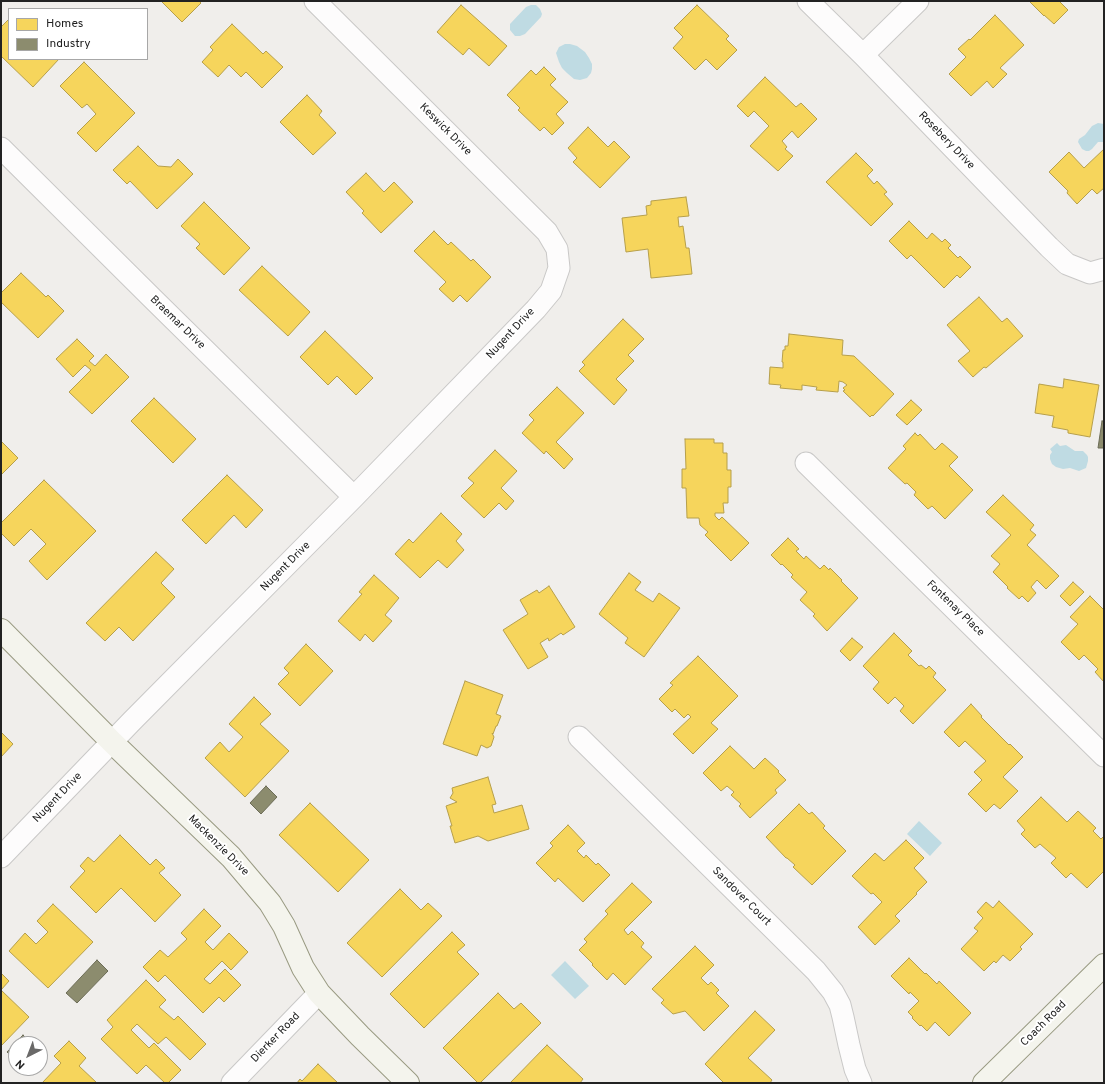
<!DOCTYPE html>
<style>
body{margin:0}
#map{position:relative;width:1105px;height:1084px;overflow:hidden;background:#f0eeeb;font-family:Overpass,sans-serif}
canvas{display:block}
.frame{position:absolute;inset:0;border:2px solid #222;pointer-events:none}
.legend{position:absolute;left:8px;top:8px;width:140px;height:52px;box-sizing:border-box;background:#fff;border:1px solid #a7a7a7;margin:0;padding:5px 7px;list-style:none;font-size:12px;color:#222}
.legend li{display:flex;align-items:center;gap:8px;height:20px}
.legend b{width:20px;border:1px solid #a7a7a7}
.north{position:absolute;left:8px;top:1036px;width:40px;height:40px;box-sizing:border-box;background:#fff;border:1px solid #a7a7a7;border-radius:50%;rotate:222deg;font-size:11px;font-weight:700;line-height:16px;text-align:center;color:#222}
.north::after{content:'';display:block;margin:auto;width:14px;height:18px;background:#6a6968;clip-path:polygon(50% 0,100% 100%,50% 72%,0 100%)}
</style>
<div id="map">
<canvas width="1105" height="1084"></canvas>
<div class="frame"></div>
<ul class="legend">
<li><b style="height:11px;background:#f6d55c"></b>Homes</li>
<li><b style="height:11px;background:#8c8c6e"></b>Industry</li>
</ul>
<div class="north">N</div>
</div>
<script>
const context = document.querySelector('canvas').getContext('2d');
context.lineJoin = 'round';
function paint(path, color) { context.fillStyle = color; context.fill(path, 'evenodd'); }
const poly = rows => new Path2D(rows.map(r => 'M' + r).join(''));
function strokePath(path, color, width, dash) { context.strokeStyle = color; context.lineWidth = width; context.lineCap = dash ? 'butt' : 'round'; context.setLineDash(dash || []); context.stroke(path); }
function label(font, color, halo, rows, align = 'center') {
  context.font = font + ' Overpass,sans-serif'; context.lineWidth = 4; context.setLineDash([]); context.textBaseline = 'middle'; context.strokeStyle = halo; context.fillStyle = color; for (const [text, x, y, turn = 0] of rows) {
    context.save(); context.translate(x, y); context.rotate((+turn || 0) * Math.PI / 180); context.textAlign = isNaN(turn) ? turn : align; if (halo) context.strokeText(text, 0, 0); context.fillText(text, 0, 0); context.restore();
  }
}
paint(poly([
 [531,5,536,5,540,9,542,14,541,17,525,34,520,36,515,36,510,30,510,24,526,7],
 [565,44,570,44,577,46,585,52,589,58,592,64,592,69,591,73,587,78,580,80,574,79,567,73,562,68,559,62,556,53,559,47],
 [1098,123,1104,124,1104,142,1098,142,1092,149,1089,151,1086,151,1082,149,1078,142,1079,139,1085,135,1092,126],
 [1057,443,1060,446,1066,445,1075,451,1083,451,1087,455,1088,457,1088,461,1086,468,1079,471,1070,468,1063,469,1056,467,1052,464,1050,459,1050,455,1052,452,1050,449],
 [919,821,942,843,930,856,907,834],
 [565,961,589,986,575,999,551,975]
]), '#bfdbe3');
const homes = poly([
 [161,1,199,1,201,3,182,22,161,1],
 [1029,1,1059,1,1068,10,1054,24,1044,15,1044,16,1029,1],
 [461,5,507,46,489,66,469,48,463,55,437,32,461,5],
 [697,5,729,36,726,39,737,50,717,70,706,59,695,70,673,48,683,37,674,28,697,5],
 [995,15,1024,45,1000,68,1007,74,993,88,987,81,971,96,949,74,966,57,958,49,969,39,970,40,995,15],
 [9,19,9,59,59,59,33,87,1,56,1,27,9,19],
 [232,24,263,54,266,51,283,67,262,88,246,72,241,77,229,65,218,77,202,62,213,50,210,47,232,24],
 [84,62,135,113,96,152,77,133,96,114,87,104,82,108,60,86,84,62],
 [544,67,556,79,550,85,568,102,556,114,564,123,552,135,544,127,540,131,518,110,520,108,507,95,531,70,536,75,544,67],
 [765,77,796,107,801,103,817,119,798,138,792,131,782,141,787,147,785,149,793,156,778,171,750,146,769,126,754,111,748,117,737,106,765,77],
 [307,95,322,111,319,115,336,133,313,155,280,122,307,95],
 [588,127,608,147,614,141,630,157,600,188,573,162,577,158,568,148,588,127],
 [138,146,158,166,171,167,178,159,193,174,157,209,130,181,127,184,113,170,138,146],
 [1104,149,1104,188,1097,194,1092,189,1077,204,1067,193,1068,191,1049,172,1069,152,1084,168,1104,149],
 [856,153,873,170,867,176,874,184,877,181,887,192,884,194,893,204,871,226,826,182,856,153],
 [366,173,384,192,394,182,413,202,381,233,362,213,364,211,346,192,366,173],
 [686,197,689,216,678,217,679,227,683,226,686,248,689,248,692,274,651,278,648,249,626,252,622,218,647,215,646,206,651,205,651,201,686,197],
 [204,202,250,248,224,275,196,248,200,244,181,226,204,202],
 [909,221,927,239,932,233,942,242,945,239,951,245,948,248,958,258,960,256,971,267,960,278,957,275,944,288,911,255,907,259,889,241,909,221],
 [434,231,448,245,451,242,471,261,473,259,491,277,467,302,460,295,453,302,439,289,446,282,414,251,434,231],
 [262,266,310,312,288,336,239,290,262,266],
 [21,273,46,297,48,295,64,311,38,338,1,302,1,293,21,273],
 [979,297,1002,322,1007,318,1023,336,986,368,984,367,973,377,958,361,970,351,947,325,979,297],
 [623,319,644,339,628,355,634,361,616,379,627,390,614,405,579,371,585,365,582,362,623,319],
 [325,331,373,378,356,395,337,376,328,385,300,357,325,331],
 [789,334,843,340,842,355,854,356,894,394,873,416,872,415,870,417,843,391,845,390,843,388,847,385,843,382,839,381,838,392,816,390,817,387,802,385,802,390,780,388,781,385,769,384,770,367,783,368,783,362,782,362,783,350,785,350,785,346,788,346,789,334],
 [77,339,94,356,89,361,95,366,106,354,129,377,92,414,69,392,91,370,85,365,73,377,56,359,77,339],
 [1064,379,1099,385,1090,437,1068,433,1068,430,1052,427,1054,416,1035,413,1039,384,1063,388,1064,379],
 [557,387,584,413,556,442,573,459,564,469,546,451,544,454,522,433,534,420,529,415,557,387],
 [154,398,196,439,173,463,131,421,154,398],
 [911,400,922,410,907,425,896,415,911,400],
 [915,433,918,436,920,434,935,450,942,443,958,457,949,466,973,490,945,519,932,506,928,509,914,495,916,492,907,483,905,484,888,468,906,449,903,446,915,433],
 [685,439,714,439,714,443,723,443,723,453,727,453,727,470,731,470,731,487,728,487,728,503,723,503,724,513,715,513,715,516,719,520,722,517,749,543,731,561,705,535,708,532,700,525,699,518,687,518,686,488,682,488,682,469,686,469,685,439],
 [1,441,18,458,1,475,1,441],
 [495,450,517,471,501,488,514,501,506,510,499,503,484,518,461,496,474,483,468,478,495,450],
 [227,475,263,510,246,528,234,515,206,544,182,520,227,475],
 [44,480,96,531,47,580,29,561,46,544,31,529,14,546,1,533,1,523,44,480],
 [1003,495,1034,525,1030,530,1036,535,1027,545,1059,576,1046,589,1037,580,1031,587,1036,593,1028,602,1022,596,1019,599,1007,588,1008,587,993,572,1000,564,991,556,1011,535,986,512,1003,495],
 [441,513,462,534,456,541,464,550,447,568,438,560,420,578,395,554,409,539,413,543,441,513],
 [788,538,799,549,796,551,804,559,806,556,820,569,824,565,829,570,830,568,842,580,841,581,858,598,827,631,813,616,815,614,800,600,807,592,791,577,793,575,782,564,781,565,771,555,788,538],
 [156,552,174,569,161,583,175,597,133,641,119,627,105,641,86,623,156,552],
 [629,573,641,582,635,590,653,602,659,593,680,608,644,657,625,643,628,638,599,614,629,573],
 [374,575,399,598,385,615,392,621,373,642,365,634,360,641,338,621,362,594,359,592,374,575],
 [1073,582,1084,592,1070,606,1060,596,1073,582],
 [549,586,575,627,563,635,561,633,549,641,548,638,540,643,548,657,528,669,503,630,528,614,520,600,537,590,539,593,549,586],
 [1090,596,1104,610,1104,682,1095,672,1098,669,1084,655,1079,660,1061,642,1078,624,1070,617,1090,596],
 [894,633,912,651,908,655,919,666,921,665,926,669,929,666,936,673,933,677,946,690,913,724,900,711,904,706,895,697,888,704,873,689,879,682,863,666,894,633],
 [852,638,863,647,850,661,840,651,852,638],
 [306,644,333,671,300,706,278,684,289,673,284,668,306,644],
 [698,656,738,696,711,723,718,729,693,754,673,734,691,717,688,714,684,718,675,709,672,712,659,699,673,685,670,683,698,656],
 [465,681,503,695,496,714,501,716,497,726,496,726,493,734,492,733,494,737,491,746,487,748,481,745,477,756,443,744,465,681],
 [254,697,271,714,260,724,289,751,245,797,205,758,220,742,229,752,243,737,229,724,254,697],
 [971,704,982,716,981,717,1009,745,1010,744,1023,757,1003,777,1018,791,1000,809,994,804,986,812,968,794,982,780,974,772,986,761,965,741,959,747,944,732,971,704],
 [1,732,13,744,1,757,1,732],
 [730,746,754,769,765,758,779,771,778,772,786,780,775,790,777,793,750,818,739,806,741,804,731,795,734,792,727,786,721,791,703,773,730,746],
 [488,777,496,804,492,805,494,813,522,805,529,829,488,841,478,836,455,843,450,826,452,826,446,806,457,802,450,798,453,793,452,788,488,777],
 [1041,797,1067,822,1078,811,1096,828,1093,831,1101,839,1104,836,1104,871,1087,888,1071,873,1066,878,1051,863,1056,858,1040,844,1035,848,1021,834,1025,830,1017,821,1041,797],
 [310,803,369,860,338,892,279,835,310,803],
 [799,804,809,814,812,812,825,826,823,828,846,851,812,885,793,867,795,865,787,858,786,858,766,837,799,804],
 [568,825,585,843,577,851,584,858,586,855,596,865,598,863,610,875,583,902,558,878,555,882,536,863,553,846,550,843,568,825],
 [120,835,150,865,156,859,165,868,159,873,181,895,155,922,121,888,96,913,70,887,85,871,80,866,88,857,94,862,120,835],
 [906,840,924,858,914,868,927,882,916,893,917,894,895,916,900,921,875,945,858,927,882,902,873,893,871,894,852,876,875,853,884,861,906,840],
 [632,883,652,902,624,930,628,935,632,931,644,943,641,947,652,957,625,985,613,973,607,980,592,965,593,964,579,950,587,942,584,939,608,914,605,911,632,883],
 [400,889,421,910,428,903,442,916,382,977,347,943,400,889],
 [999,901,1033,934,1020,947,1022,949,1010,961,1003,955,996,963,994,961,984,971,961,949,978,931,974,928,983,918,977,912,986,902,993,908,999,901],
 [53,904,93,942,48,988,9,951,25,933,36,944,48,932,37,921,53,904],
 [204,909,221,926,205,942,213,950,229,933,248,952,231,970,222,961,204,979,210,984,225,969,241,985,224,1002,219,997,203,1013,165,975,158,982,143,967,160,950,168,957,187,939,181,933,204,909],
 [452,932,465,945,457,952,479,974,424,1028,390,994,452,932],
 [695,946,714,965,701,978,708,985,711,982,719,990,716,993,729,1006,704,1031,685,1011,673,1014,661,1003,664,1000,652,989,695,946],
 [909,958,925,974,926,973,937,984,939,981,971,1013,949,1036,935,1022,927,1031,921,1025,920,1026,912,1018,913,1017,908,1012,919,1001,910,992,909,994,891,976,909,958],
 [1,973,9,981,1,990,1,973],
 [146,980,166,1000,159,1007,174,1020,178,1016,206,1044,190,1060,166,1037,158,1044,137,1024,131,1030,149,1048,154,1043,181,1070,168,1083,165,1083,146,1065,137,1074,101,1039,113,1027,107,1020,146,980],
 [1,990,29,1017,1,1046,1,990],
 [498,993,514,1009,521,1003,541,1023,480,1083,478,1083,443,1048,498,993],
 [755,1011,775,1030,748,1058,772,1080,770,1083,724,1083,705,1064,755,1011],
 [69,1041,86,1058,79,1066,97,1083,42,1083,61,1063,54,1056,69,1041],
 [547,1045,583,1079,580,1083,510,1083,547,1045],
 [318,1064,338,1083,297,1083,300,1079,302,1081,318,1064]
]);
paint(homes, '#f6d55c');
strokePath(homes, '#b69f4b', 1);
const industry = poly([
 [1102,421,1104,421,1104,448,1098,448,1102,421],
 [266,786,277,797,261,814,250,803,266,786],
 [97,960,108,971,77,1003,66,993,97,960],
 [23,1035,32,1044,16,1044,16,1061,7,1052,23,1035]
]);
paint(industry, '#8c8c6e');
strokePath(industry, '#6c6c57', 1);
const street = poly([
 [808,1,863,55,1049,247,1067,264,1090,273,1104,269],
 [863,55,918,1],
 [1,148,151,297,354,497],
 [806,463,1104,756],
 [579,737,816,971,833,992,840,1005,843,1017,849,1045,855,1069,861,1083],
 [1,857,132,721,354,497,536,309,551,291,559,268,557,249,547,232,315,1],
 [232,1083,319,993]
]);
const secondary = poly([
 [1,630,112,742,231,857,270,903,284,926,303,968,319,993,360,1036,408,1083],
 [984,1083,1104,965]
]);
strokePath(street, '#c9c8c7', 23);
strokePath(secondary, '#999a82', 24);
strokePath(street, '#fdfcfc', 21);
strokePath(secondary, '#f4f4ed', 22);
label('11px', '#222', '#fff', [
 ["Keswick Drive",445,130,45],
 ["Rosebery Drive",946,141,46],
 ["Braemar Drive",177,323,44],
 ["Nugent Drive",511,334,-47],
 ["Nugent Drive",286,567,-45],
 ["Fontenay Place",955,609,44],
 ["Nugent Drive",58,798,-46],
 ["Mackenzie Drive",218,846,45],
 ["Sandover Court",741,897,45],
 ["Coach Road",1044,1024,-45],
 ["Dierker Road",276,1038,-46]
]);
</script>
